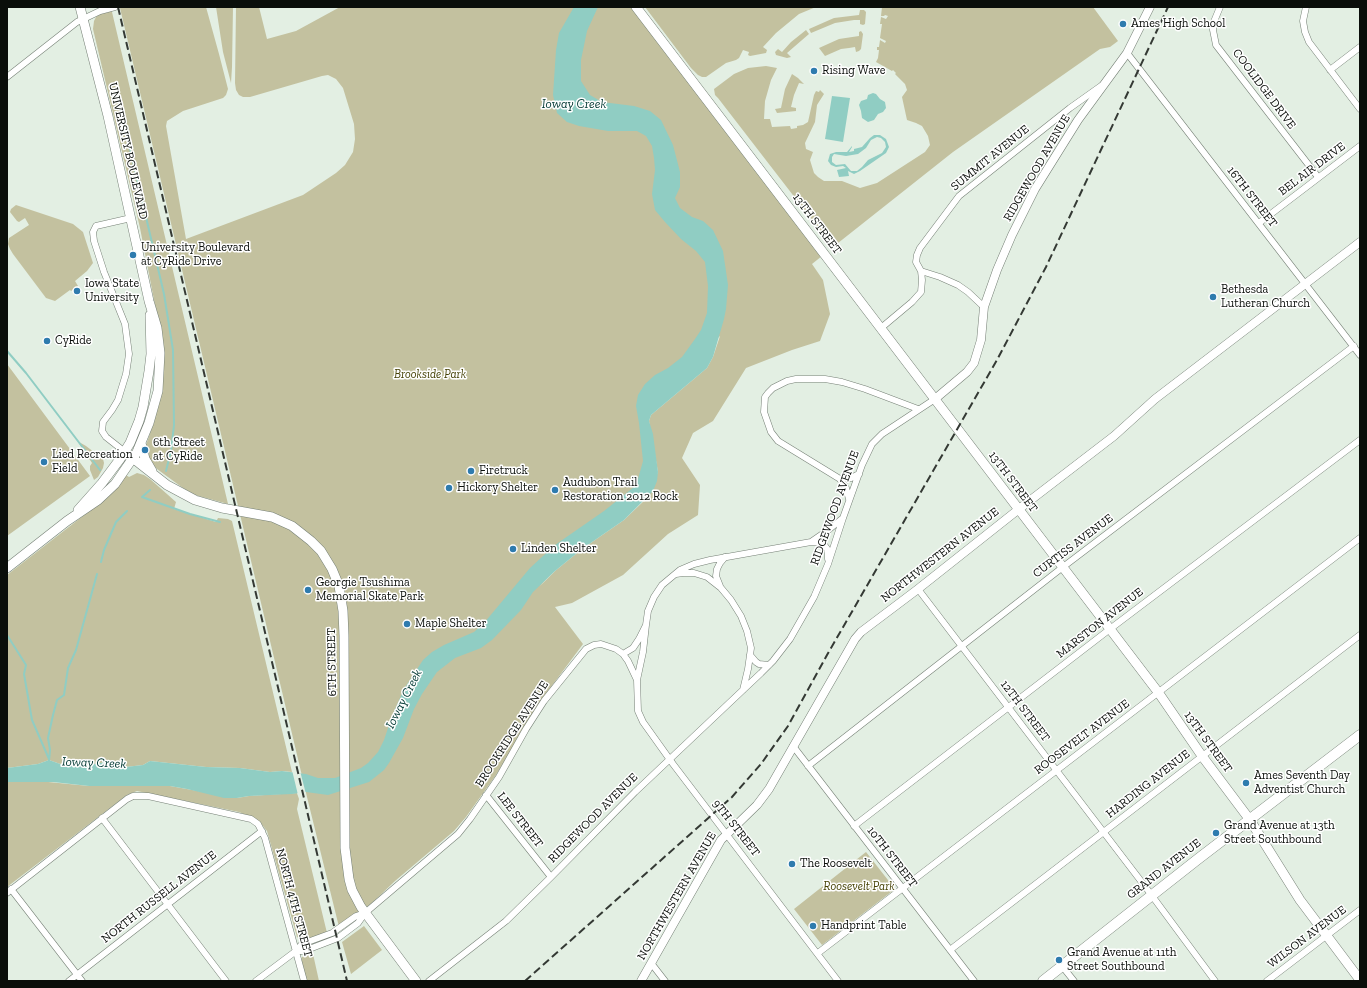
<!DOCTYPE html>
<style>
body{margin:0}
#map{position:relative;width:1367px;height:988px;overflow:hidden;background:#e3efe3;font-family:"Zilla Slab",serif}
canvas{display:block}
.frame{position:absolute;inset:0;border:8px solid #0a0e0a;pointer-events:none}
</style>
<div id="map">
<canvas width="1367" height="988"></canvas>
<div class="frame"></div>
</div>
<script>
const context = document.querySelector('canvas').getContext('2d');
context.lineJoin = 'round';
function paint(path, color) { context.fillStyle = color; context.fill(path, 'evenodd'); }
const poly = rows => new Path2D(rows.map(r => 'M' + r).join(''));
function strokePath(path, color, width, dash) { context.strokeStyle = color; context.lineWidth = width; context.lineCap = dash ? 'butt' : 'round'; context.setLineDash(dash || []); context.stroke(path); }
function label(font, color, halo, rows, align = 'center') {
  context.font = font + ' "Zilla Slab",serif'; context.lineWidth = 3; context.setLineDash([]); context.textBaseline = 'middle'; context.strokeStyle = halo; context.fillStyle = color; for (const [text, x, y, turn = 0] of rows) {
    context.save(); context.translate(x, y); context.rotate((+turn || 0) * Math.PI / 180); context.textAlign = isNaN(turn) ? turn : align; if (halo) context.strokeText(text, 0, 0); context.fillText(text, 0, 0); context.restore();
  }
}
paint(poly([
 [125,7,206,7,219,54,228,89,226,95,223,98,183,111,167,121,166,126,186,239,303,195,336,173,345,165,353,152,355,139,354,124,343,88,336,79,328,75,322,76,250,97,243,97,239,95,236,90,235,83,236,7,259,7,267,39,296,31,340,7,631,7,703,98,822,256,812,264,823,280,830,314,820,341,792,350,746,368,713,421,693,433,682,458,700,485,698,515,668,534,623,575,572,603,555,607,583,644,542,699,496,775,466,817,454,831,395,881,372,903,339,927,307,797,120,8],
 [720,336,713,357,707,368,651,415,649,421,658,472,648,497,624,520,582,549,555,571,540,586,580,540,650,482,645,404],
 [216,7,233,7,232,67,231,83,223,52],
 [645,7,816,7,799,14,776,33,763,47,767,50,766,53,750,56,748,55,749,52,743,50,739,58,736,60,726,63,706,77,702,77,698,75,691,68],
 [882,7,1093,7,1118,41,1110,47,1100,49,953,152,833,247,718,98,715,95,714,89,734,74,748,68,766,66,777,68,771,80,765,101,764,119,770,119,772,127,790,126,791,129,797,128,797,126,803,125,808,122,814,95,816,91,819,92,820,90,824,94,817,105,815,122,805,143,806,149,813,152,810,160,814,173,818,177,824,181,842,181,860,188,877,183,925,152,930,145,928,136,922,126,916,123,907,120,902,97,907,90,905,84,895,74,896,73,893,70,892,71,876,62,878,58,879,50,877,50,877,47,879,47,880,40,885,43,886,41,880,38,882,24,880,24,881,17,886,19,888,16,885,15,884,16,881,16],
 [860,10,864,10,866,12,865,24,863,25,860,24,860,20,854,20,835,23,811,33,809,29,834,18,859,15],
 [112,11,112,12,228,504,195,495,183,488,157,469,149,461,148,451,145,450,146,445,154,422,163,346,140,228,93,29,94,21,96,17,100,14],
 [806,30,809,34,787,53,791,57,787,58,776,55,775,52,778,49,782,52,791,42],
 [861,31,863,34,861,49,859,51,856,52,855,47,849,48,841,49,825,56,819,48,839,39,859,36,859,32],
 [792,74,798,78,804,84,799,83,794,95,791,107,796,108,796,111,777,113,775,109,781,108,785,89],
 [16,205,73,224,83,232,93,263,87,271,75,281,78,286,71,291,70,290,55,301,46,298,13,254,10,249,8,244,9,238,29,225,25,218,19,222,17,221,10,212,11,209],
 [7,364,90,476,7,536],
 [78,442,79,442,86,446,103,459,104,463,103,468,98,477,94,480,90,470,90,466,92,463],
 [137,473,144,475,150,479,176,502,174,509,216,522,218,518,228,519,232,521,292,772,282,771,270,772,240,768,206,767,150,761,143,765,117,768,106,762,84,766,63,765,49,760,38,764,7,768,7,575,101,502,126,475,129,477],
 [38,781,89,786,170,786,237,798,249,796,297,793,299,799,297,809,327,933,303,941,297,937,267,831,259,821,239,812,137,791,127,795,7,887,7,782],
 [866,852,895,889,822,945,794,909],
 [364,926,382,950,351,974,342,942],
 [313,954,319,981,306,981,301,962,302,957]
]), '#c3c19f');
paint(poly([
 [574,7,598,7,587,31,581,60,581,81,590,95,602,102,634,106,650,111,661,120,673,145,680,172,680,187,675,198,680,208,692,217,703,221,713,230,723,251,728,285,726,309,724,319,713,357,707,368,651,415,649,421,653,434,658,472,657,481,653,491,624,520,582,549,555,571,533,592,521,610,492,640,481,648,455,658,437,672,422,694,414,709,403,738,389,763,384,770,369,782,328,795,306,792,292,794,249,796,237,798,224,798,187,789,170,786,89,786,53,782,7,782,7,768,38,764,49,760,63,765,84,766,106,762,117,768,143,765,150,761,206,767,240,768,270,772,282,771,306,774,318,778,335,778,361,768,368,763,378,752,384,740,392,716,404,689,423,660,432,652,444,645,474,632,484,623,530,568,555,545,604,511,634,487,638,479,643,461,639,423,636,406,638,395,645,384,655,375,668,368,682,357,695,339,701,330,707,313,708,286,705,262,696,251,681,239,665,222,655,210,652,194,655,170,654,158,652,146,646,136,637,131,608,131,579,126,567,122,557,113,553,95,556,50,559,33],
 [873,93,876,94,880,99,885,102,886,108,883,112,878,114,874,120,868,122,862,118,861,111,859,105,861,101,867,99,868,95],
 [832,96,850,98,843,142,825,139],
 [874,135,880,135,886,139,889,147,886,153,860,171,854,174,848,171,849,176,839,177,837,170,846,168,843,166,836,167,831,165,828,161,830,154,836,152,847,152,852,146,852,147,849,152,854,151,854,149,862,147,870,138],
 [877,137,881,138,885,142,886,147,882,153,868,160,862,167,857,171,851,171,845,164,836,165,832,162,832,157,834,154,846,156,858,154,866,148,871,140]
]), '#90cdc3');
paint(poly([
 [292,770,300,771,306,794,298,795]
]), '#e3efe3');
strokePath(poly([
 [116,89,164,294,173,350,174,425,171,451,166,471],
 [7,351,26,373,100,470],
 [150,490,142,497,190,514,220,522],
 [101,562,104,550,116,522,127,511],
 [7,635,26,665,24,674,32,720,49,759],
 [49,761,50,750,48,738,53,715,57,700,64,695,68,668,76,650,97,574]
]), '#90cdc3', 2);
const minor = poly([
 [1220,7,1213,24,1213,30,1216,45,1318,177],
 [1306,7,1303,21,1305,32,1309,42,1360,109],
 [1127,53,1360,355],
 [1330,70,1360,47],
 [7,77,77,22,100,11,115,7],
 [1259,223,1360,146],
 [921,271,940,277,958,285,968,292,984,307],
 [881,328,912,302,921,292,922,280,921,271,916,262,917,255,920,248,959,196,1070,108,1101,86],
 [125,452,106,437,102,431,103,422,112,410,118,400,126,374,129,354,125,324,104,272,94,241,93,232,96,226,131,218],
 [859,474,851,478,840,479,778,441,771,432,764,412,765,397,768,393,773,388,787,381,796,379,825,379,842,382,865,389,918,409],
 [840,479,846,488,849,499],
 [811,542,822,543,825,546,828,550,828,559],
 [676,574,683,573,694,573,707,577,721,588,731,600,741,616,747,631,751,648,748,669,743,690],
 [720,586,716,576,717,569,720,563,725,557],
 [918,589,1147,889,1215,981],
 [646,625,643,652,637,680,638,711,643,722,673,764,838,981],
 [623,654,633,648,639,639,646,625,648,611,654,597,662,585,680,570,694,564,710,560,811,542,827,531,843,518],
 [750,655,756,662,759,664,769,665],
 [793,746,974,981],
 [808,766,1063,567,1354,346],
 [486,795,551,877],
 [102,818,226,981],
 [854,826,1110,629,1360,440],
 [11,889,82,981],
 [7,893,127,799,133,796,148,796,251,819,258,824,265,838,304,981],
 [950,950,1360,635],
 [296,951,304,951,338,938,358,923,365,913,458,834,470,819,499,777,526,729,544,701,586,649,594,645,601,644,616,649,623,654,628,661,637,680],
 [818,953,1360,538],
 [651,963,665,981],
 [1062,966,1074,981],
 [69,981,262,831],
 [256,981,296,951,302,944,332,933,356,916,365,913],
 [429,981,506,921,551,877,635,792,761,673,773,661,790,639,814,597,828,564,843,518,862,465,872,444,882,434,935,399],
 [1267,981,1360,910]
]);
const tertiary = poly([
 [935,399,967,372,974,363,981,340,984,307,997,270,1012,235,1035,189,1078,120,1127,53,1150,7],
 [641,981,721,840,757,805,769,789,855,639,861,632,918,589,1019,509,1114,436,1155,399,1360,242]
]);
const secondary = poly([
 [636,7,1158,692,1202,756,1250,820,1300,900,1360,980],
 [141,443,145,459,152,471],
 [125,452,167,485,195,500,222,508,272,517,292,526,311,541,321,551,332,569,339,586,343,611,344,636,345,848,349,879,352,890,361,907,416,981],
 [78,510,102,483,120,459,130,443,139,421,143,407,149,371,151,354,150,315],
 [7,568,67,521,98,500,115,484,137,452,149,423,158,391,160,353,157,328,149,301,108,116,80,7]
]);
const primary = poly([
 [1043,981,1198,859,1360,735]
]);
strokePath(minor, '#768076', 7);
strokePath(tertiary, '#768076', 9);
strokePath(secondary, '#768076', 10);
strokePath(primary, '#768076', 11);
strokePath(minor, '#fff', 6);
strokePath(tertiary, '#fff', 8);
strokePath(secondary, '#fff', 9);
strokePath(primary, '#fff', 10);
strokePath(poly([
 [118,7,347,981],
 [525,981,732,797,761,764,788,726,827,655,997,360,1046,267,1168,7]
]), '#343934', 2, [8, 4]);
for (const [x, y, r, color] of [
 [1123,24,4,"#2e7bae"],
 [814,71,4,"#2e7bae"],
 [133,255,4,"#2e7bae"],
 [77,291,4,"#2e7bae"],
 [1213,297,4,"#2e7bae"],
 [47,341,4,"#2e7bae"],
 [145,450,4,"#2e7bae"],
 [44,462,4,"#2e7bae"],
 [471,471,4,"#2e7bae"],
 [449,488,4,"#2e7bae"],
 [555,490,4,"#2e7bae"],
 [513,549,4,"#2e7bae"],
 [308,590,4,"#2e7bae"],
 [407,624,4,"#2e7bae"],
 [1246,783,4,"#2e7bae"],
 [1216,833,4,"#2e7bae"],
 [792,864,4,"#2e7bae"],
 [813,926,4,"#2e7bae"],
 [1059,960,4,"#2e7bae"]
]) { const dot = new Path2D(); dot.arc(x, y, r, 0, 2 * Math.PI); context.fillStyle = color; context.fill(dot); strokePath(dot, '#fff', 1.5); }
label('12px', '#0a0e0a', '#fff', [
 ["Ames High School",1131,24],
 ["Rising Wave",822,71],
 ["University Boulevard",141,248],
 ["at CyRide Drive",141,262],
 ["Iowa State",85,284],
 ["University",85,298],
 ["Bethesda",1221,290],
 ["Lutheran Church",1221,304],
 ["CyRide",55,341],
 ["6th Street",153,443],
 ["at CyRide",153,457],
 ["Lied Recreation",52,455],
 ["Field",52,469],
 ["Firetruck",479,471],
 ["Audubon Trail",563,483],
 ["Restoration 2012 Rock",563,497],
 ["Hickory Shelter",457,488],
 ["Linden Shelter",521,549],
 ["Georgie Tsushima",316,583],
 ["Memorial Skate Park",316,597],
 ["Maple Shelter",415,624],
 ["Ames Seventh Day",1254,776],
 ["Adventist Church",1254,790],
 ["Grand Avenue at 13th",1224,826],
 ["Street Southbound",1224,840],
 ["The Roosevelt",800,864],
 ["Handprint Table",821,926],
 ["Grand Avenue at 11th",1067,953],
 ["Street Southbound",1067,967]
], 'left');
label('12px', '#0a0e0a', '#fff', [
 ["COOLIDGE DRIVE",1264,89,53],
 ["UNIVERSITY BOULEVARD",128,151,77],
 ["SUMMIT AVENUE",990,158,-39],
 ["RIDGEWOOD AVENUE",1037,168,-60],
 ["BEL AIR DRIVE",1312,169,-37],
 ["16TH STREET",1252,197,52],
 ["13TH STREET",817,224,53],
 ["13TH STREET",1013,482,53],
 ["RIDGEWOOD AVENUE",835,508,-70],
 ["CURTISS AVENUE",1073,546,-37],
 ["NORTHWESTERN AVENUE",940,555,-38],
 ["MARSTON AVENUE",1100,623,-38],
 ["6TH STREET",332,662,-91],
 ["12TH STREET",1025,711,53],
 ["BROOKRIDGE AVENUE",512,734,-57],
 ["ROOSEVELT AVENUE",1082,737,-37],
 ["13TH STREET",1208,742,54],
 ["HARDING AVENUE",1148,784,-38],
 ["RIDGEWOOD AVENUE",593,818,-45],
 ["LEE STREET",520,820,52],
 ["9TH STREET",736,828,52],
 ["10TH STREET",892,857,52],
 ["GRAND AVENUE",1164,869,-38],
 ["NORTHWESTERN AVENUE",677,896,-60],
 ["NORTH RUSSELL AVENUE",159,897,-38],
 ["NORTH 4TH STREET",294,903,75],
 ["WILSON AVENUE",1307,937,-37]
]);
label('italic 12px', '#454104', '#fff', [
 ["Brookside Park",430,375],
 ["Roosevelt Park",859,887]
]);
label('italic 13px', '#003832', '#fff', [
 ["Ioway Creek",574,104],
 ["Ioway Creek",404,699,-63],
 ["Ioway Creek",94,763,2]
]);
</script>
